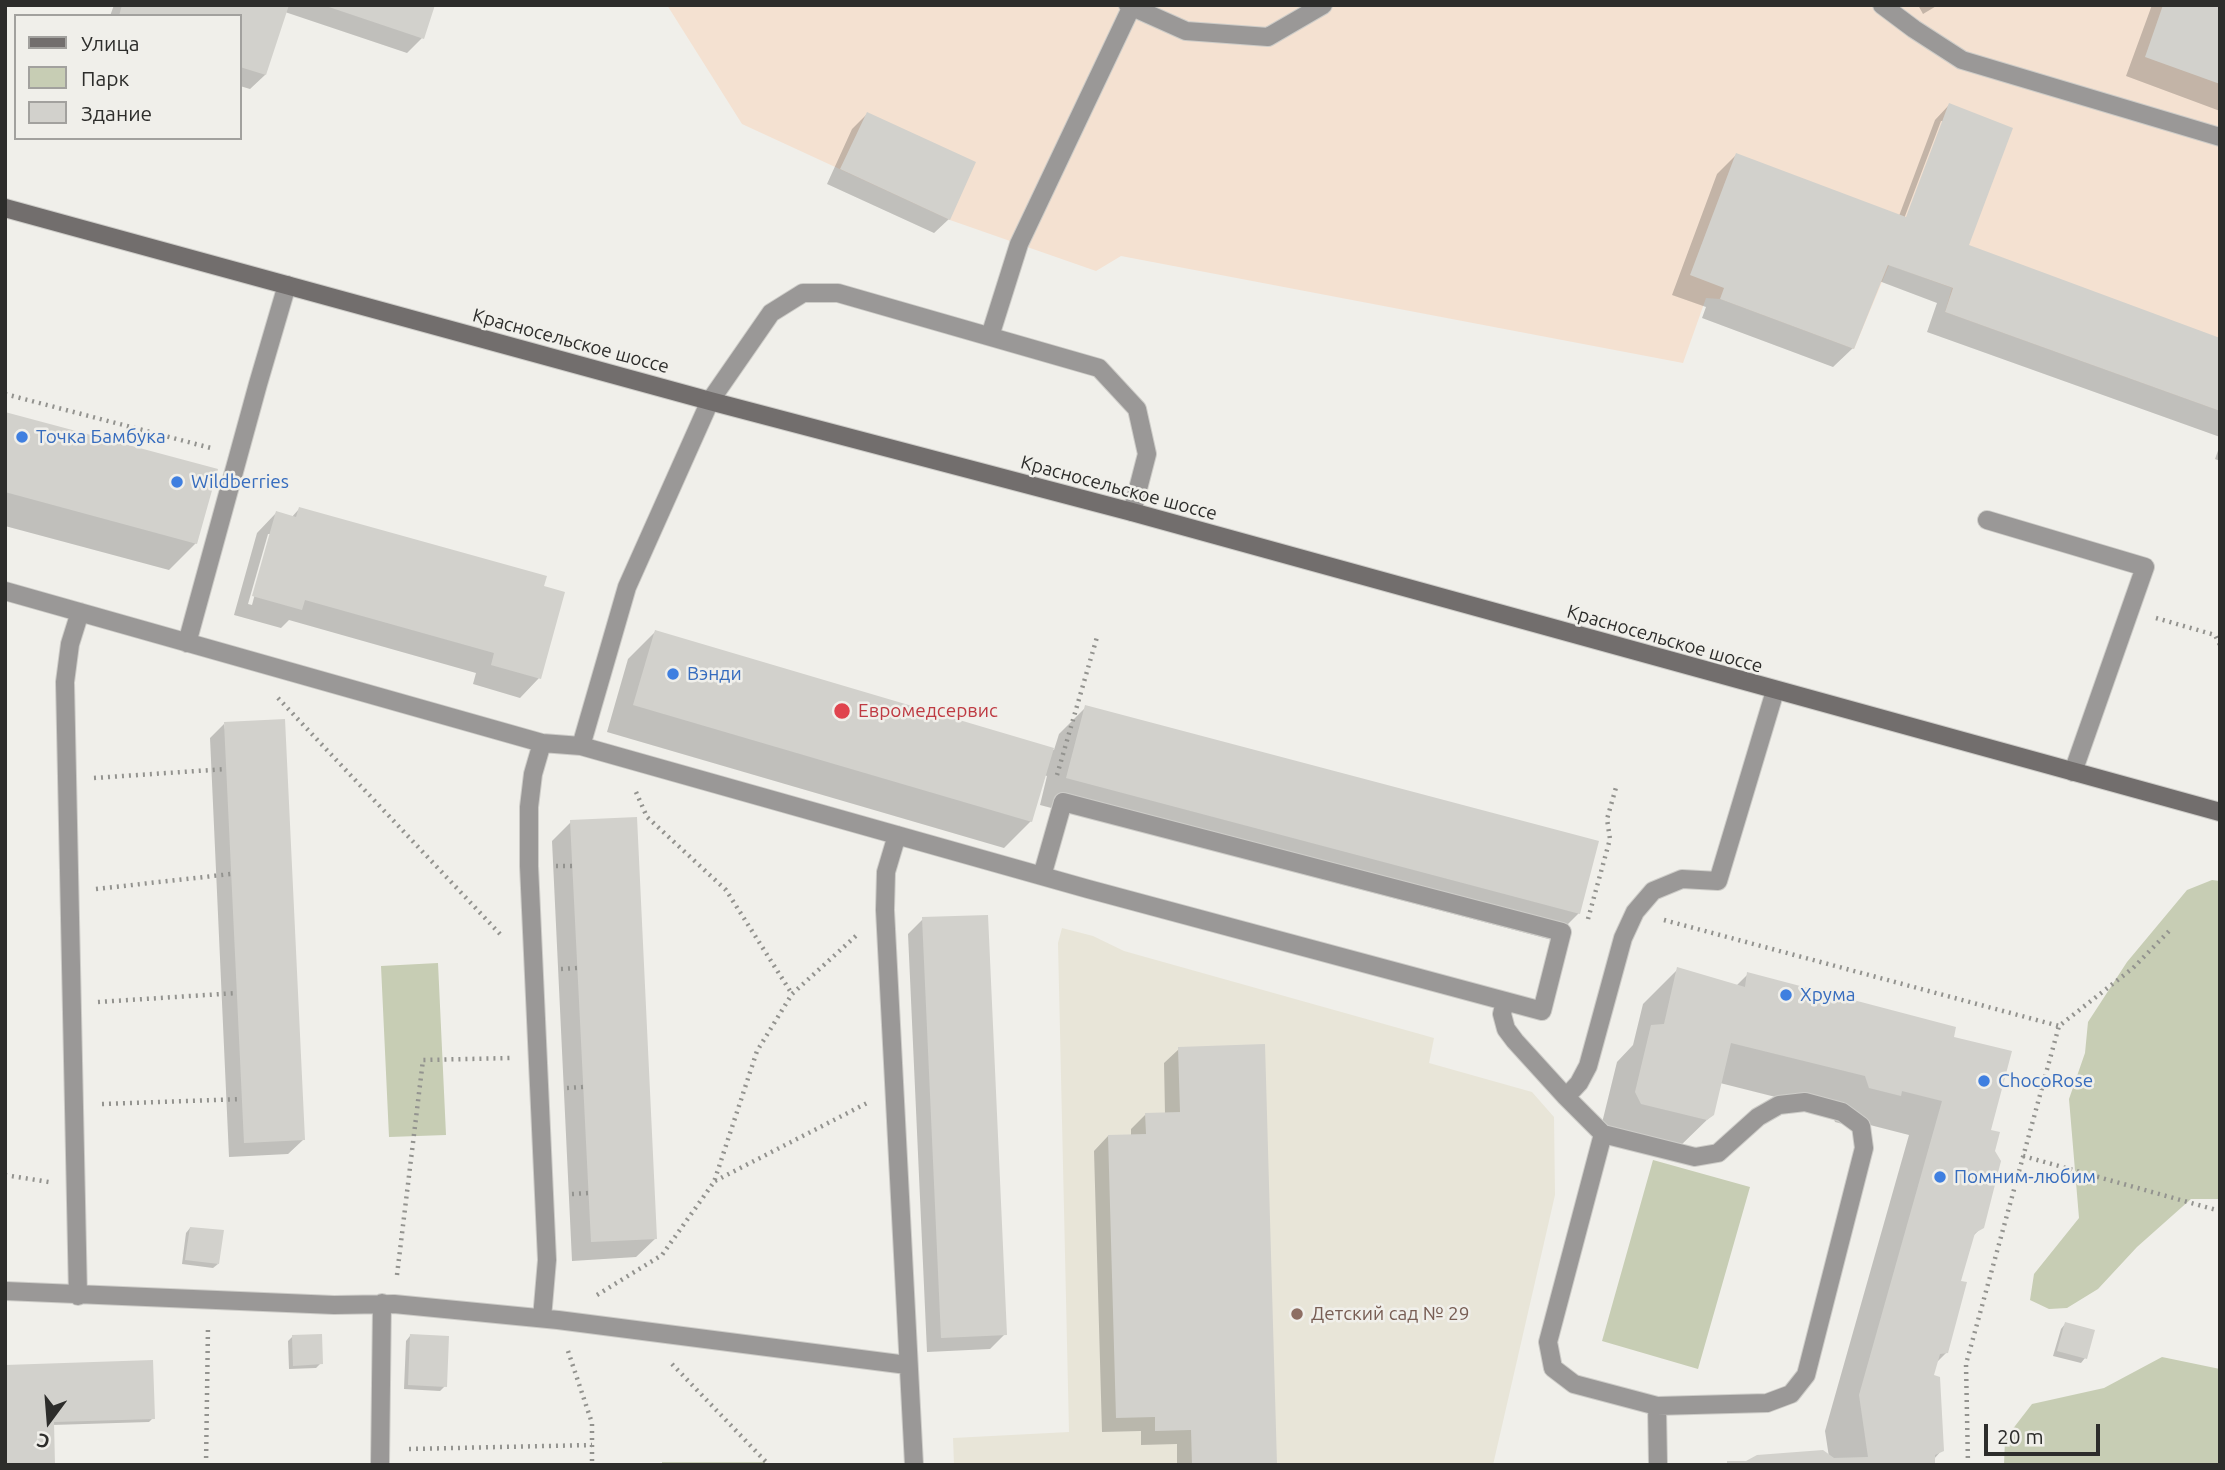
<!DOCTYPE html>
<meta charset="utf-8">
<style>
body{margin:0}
#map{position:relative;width:2225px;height:1470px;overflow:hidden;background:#f0efea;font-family:Ubuntu,sans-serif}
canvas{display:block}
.frame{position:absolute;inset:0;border:7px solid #2d2d2b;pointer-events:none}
.legend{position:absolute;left:14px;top:14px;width:228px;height:126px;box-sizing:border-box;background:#f0efea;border:2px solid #a2a19e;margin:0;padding:9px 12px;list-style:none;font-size:21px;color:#2d2d2b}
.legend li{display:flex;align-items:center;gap:14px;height:35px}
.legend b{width:35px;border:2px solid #a2a19e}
.north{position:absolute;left:14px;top:1386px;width:70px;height:70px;-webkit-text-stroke:5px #f0efea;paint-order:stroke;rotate:196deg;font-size:19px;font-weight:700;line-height:28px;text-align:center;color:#2d2d2b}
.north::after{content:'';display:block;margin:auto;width:24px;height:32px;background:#2d2d2b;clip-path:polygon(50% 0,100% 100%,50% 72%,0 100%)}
.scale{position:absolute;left:1984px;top:1424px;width:116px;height:32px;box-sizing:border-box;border:4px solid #2d2d2b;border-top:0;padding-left:9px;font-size:21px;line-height:24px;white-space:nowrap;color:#2d2d2b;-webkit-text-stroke:5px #f0efea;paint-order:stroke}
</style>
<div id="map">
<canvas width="2225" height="1470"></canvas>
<div class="frame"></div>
<ul class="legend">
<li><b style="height:9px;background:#726e6d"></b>Улица</li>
<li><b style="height:19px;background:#c7cdb4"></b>Парк</li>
<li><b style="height:19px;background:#d2d1cc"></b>Здание</li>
</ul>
<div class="north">С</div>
<div class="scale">20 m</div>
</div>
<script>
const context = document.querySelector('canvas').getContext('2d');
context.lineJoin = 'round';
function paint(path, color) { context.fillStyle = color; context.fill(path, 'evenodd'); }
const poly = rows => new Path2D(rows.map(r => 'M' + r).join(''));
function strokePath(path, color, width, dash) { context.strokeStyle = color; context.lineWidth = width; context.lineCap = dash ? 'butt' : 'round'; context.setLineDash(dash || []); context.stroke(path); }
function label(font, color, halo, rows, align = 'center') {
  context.font = font + ' Ubuntu,sans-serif'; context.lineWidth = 5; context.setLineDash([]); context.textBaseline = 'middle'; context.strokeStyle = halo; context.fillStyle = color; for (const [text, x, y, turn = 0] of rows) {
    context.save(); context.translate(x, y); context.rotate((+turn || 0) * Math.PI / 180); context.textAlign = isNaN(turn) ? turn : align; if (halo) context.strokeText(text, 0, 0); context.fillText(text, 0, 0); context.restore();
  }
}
paint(poly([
 [1062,928,1093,936,1124,951,1434,1038,1429,1063,1532,1092,1554,1117,1555,1195,1493,1465,954,1465,953,1438,1069,1432,1058,943]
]), '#e8e5d8');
paint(poly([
 [667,5,2220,5,2220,411,1945,312,1952,288,1889,265,1854,349,1720,299,1706,298,1683,363,1121,256,1096,271,950,220,742,124]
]), '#f4e1d1');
paint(poly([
 [2212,880,2220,881,2220,1199,2191,1199,2137,1247,2098,1289,2067,1308,2049,1309,2030,1300,2034,1274,2079,1218,2069,1099,2085,1053,2088,1022,2127,962,2187,890],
 [438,963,446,1135,389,1137,381,966],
 [1653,1160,1750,1187,1698,1369,1602,1341],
 [2162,1357,2220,1369,2220,1465,2004,1465,2005,1439,2032,1404,2104,1388],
 [662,1462,765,1462,765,1465,662,1465]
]), '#c7cdb4');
paint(poly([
 [114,5,433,5,422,38,407,53,285,12,265,75,250,89,240,86,240,16,110,16],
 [1918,5,1938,5,1923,14],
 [2152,5,2220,5,2220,111,2126,76],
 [1949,105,1967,246,2220,340,2220,437,1927,332,1937,303,1879,281,1853,348,1833,367,1702,318,1706,307,1672,295,1717,174,1736,155,1899,216,1935,120],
 [1941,121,1944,121,1905,225,1902,224],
 [867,114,949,219,934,233,827,184,852,129],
 [5,414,196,543,169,570,5,526],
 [2220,445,2220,461,2215,459],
 [299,509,563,593,539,678,520,698,473,684,476,673,289,620,281,628,234,615,257,533,276,513,291,518],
 [268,534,271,534,252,605,248,604],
 [655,632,1054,750,1059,734,1086,707,1579,913,1552,940,1040,805,1047,776,1044,775,1031,821,1004,848,607,732,628,659],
 [224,724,303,1140,288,1154,229,1157,210,738],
 [571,822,656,1238,636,1257,572,1261,552,841],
 [923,919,1005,1334,990,1349,927,1352,908,934],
 [1678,969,1736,986,1748,974,1951,1038,1989,1131,1982,1227,1972,1237,1959,1283,1947,1352,1936,1363,1932,1376,1942,1450,1934,1459,1934,1465,1725,1465,1728,1463,1829,1457,1825,1431,1909,1135,1870,1125,1865,1130,1835,1122,1831,1111,1720,1083,1713,1114,1677,1149,1601,1127,1617,1062,1633,1045,1643,1004],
 [1179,1049,1275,1465,1177,1465,1177,1444,1141,1445,1141,1431,1102,1432,1094,1151,1108,1136,1131,1136,1131,1129,1146,1114,1165,1114,1164,1063],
 [190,1228,218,1264,213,1268,182,1264,186,1233],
 [2065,1324,2085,1358,2081,1363,2053,1356,2061,1329],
 [293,1336,321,1363,316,1368,289,1369,288,1341],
 [410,1336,445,1386,440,1391,404,1389,406,1341],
 [5,1367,153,1418,149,1422,52,1425]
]), '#0003');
paint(poly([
 [122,5,289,5,266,75,240,67,240,16,119,16],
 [323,5,435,5,424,39],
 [2163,5,2220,5,2220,84,2145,57],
 [1949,103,2013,128,1969,245,2220,338,2220,411,1945,312,1953,288,1888,265,1854,349,1720,299,1724,288,1690,275,1736,153,1906,217],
 [867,112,976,162,950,220,840,169],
 [5,412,218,469,197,544,5,492],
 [299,507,547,576,544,586,565,592,541,679,491,665,494,653,305,600,302,610,252,596,276,511,296,517],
 [655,630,1054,748,1032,822,633,705],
 [1085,705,1599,841,1580,914,1066,778],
 [285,719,305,1140,244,1143,224,722],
 [637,817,657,1239,591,1242,570,820],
 [988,915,1007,1335,941,1338,922,917],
 [1677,967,1745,987,1747,972,1956,1027,1954,1037,2012,1051,1991,1130,2000,1132,1995,1151,2001,1161,1984,1228,1975,1233,1961,1281,1967,1282,1948,1353,1940,1354,1934,1375,1940,1377,1944,1451,1935,1455,1935,1465,1727,1465,1727,1461,1746,1461,1757,1455,1823,1450,1834,1458,1868,1457,1859,1395,1942,1101,1902,1091,1901,1096,1869,1088,1865,1076,1731,1043,1714,1115,1707,1120,1641,1104,1635,1092,1651,1025,1664,1024],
 [1265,1044,1277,1465,1192,1465,1191,1430,1155,1431,1155,1417,1116,1418,1108,1135,1146,1134,1145,1113,1180,1112,1178,1047],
 [190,1227,224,1230,219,1264,185,1260],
 [2065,1322,2095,1330,2087,1359,2057,1351],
 [322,1334,323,1364,293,1366,292,1335],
 [410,1334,449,1336,447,1387,408,1385],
 [153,1360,155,1419,54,1422,55,1465,5,1465,5,1365]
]), '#d2d1cc');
const service = poly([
 [1128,5,1186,31,1268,37,1323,5],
 [1882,5,1914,29,1962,60,2220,137],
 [990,336,1019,244,1131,8],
 [1987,520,2145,567,2073,772],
 [5,591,542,743,581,746,1088,889,1542,1011,1562,932,1063,802,1042,876],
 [187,643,258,384,287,285],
 [581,746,627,587,710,401,771,313,803,293,838,293,1099,368,1137,409,1147,454,1132,512],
 [897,835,886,872,885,910,914,1465],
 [1505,1001,1502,1014,1506,1029,1515,1041,1566,1097],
 [1603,1134,1695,1157,1718,1153,1758,1117,1779,1105,1805,1102,1842,1112,1861,1126,1864,1148,1806,1375,1791,1394,1767,1403,1657,1406],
 [5,1291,334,1305,394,1304,558,1320,907,1365],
 [78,1296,65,682,70,644,80,612],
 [542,1318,547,1260,529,866,529,807,533,774,542,743],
 [380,1465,382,1303],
 [1658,1465,1657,1406,1574,1384,1553,1368,1548,1342,1603,1134,1566,1097,1579,1083,1588,1066,1623,938,1635,912,1653,891,1682,879,1718,881,1775,691]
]);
const secondary = poly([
 [5,208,710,401,1132,512,2220,812]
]);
strokePath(service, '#cdccc8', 20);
strokePath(secondary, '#cdccc8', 20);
strokePath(poly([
 [5,394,211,448],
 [2156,618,2215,635,2220,645],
 [278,698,500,934,503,934],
 [1057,775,1097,637],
 [94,778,226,769],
 [636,792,647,817,726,890,792,994],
 [556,866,573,866],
 [96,889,231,874],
 [1588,919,1610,839,1607,819,1617,784],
 [1664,920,2059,1026],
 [561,969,577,968],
 [98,1002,237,993],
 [567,1088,583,1087],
 [102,1104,241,1099],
 [2023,1156,2220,1211],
 [5,1175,49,1182],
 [715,1181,869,1102],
 [572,1194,589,1193],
 [397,1275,423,1060,512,1058],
 [597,1295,662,1255,714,1182,757,1051,792,994,858,934],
 [568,1351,592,1423,592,1465],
 [672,1364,769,1465],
 [409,1449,592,1445],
 [206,1465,208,1326],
 [1968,1465,1966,1364,2059,1026,2133,968,2172,928]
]), '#93938f', 4.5, [2, 5]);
strokePath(service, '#9a9897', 18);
strokePath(secondary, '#726e6d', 18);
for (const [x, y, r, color] of [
 [22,437,7,"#3f7fe0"],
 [177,482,7,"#3f7fe0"],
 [673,674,7,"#3f7fe0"],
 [842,711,9,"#e0444e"],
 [1786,995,7,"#3f7fe0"],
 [1984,1081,7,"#3f7fe0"],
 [1940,1177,7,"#3f7fe0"],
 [1297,1314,7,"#8d6e63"]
]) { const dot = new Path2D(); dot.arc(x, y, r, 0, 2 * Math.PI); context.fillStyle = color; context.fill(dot); strokePath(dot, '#f0efea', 2.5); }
label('19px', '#2d2d2b', '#f0efea', [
 ["Красносельское шоссе",571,341,15],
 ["Красносельское шоссе",1119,488,15],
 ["Красносельское шоссе",1665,639,16]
]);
label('19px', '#366cbe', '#f0efea', [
 ["Точка Бамбука",36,437],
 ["Wildberries",191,482],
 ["Вэнди",687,674],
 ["Хрума",1800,995],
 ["ChocoRose",1998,1081],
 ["Помним-любим",1954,1177]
], 'left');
label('19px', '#be3a42', '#f0efea', [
 ["Евромедсервис",858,711]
], 'left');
label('19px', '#785e54', '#f0efea', [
 ["Детский сад № 29",1311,1314]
], 'left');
</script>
